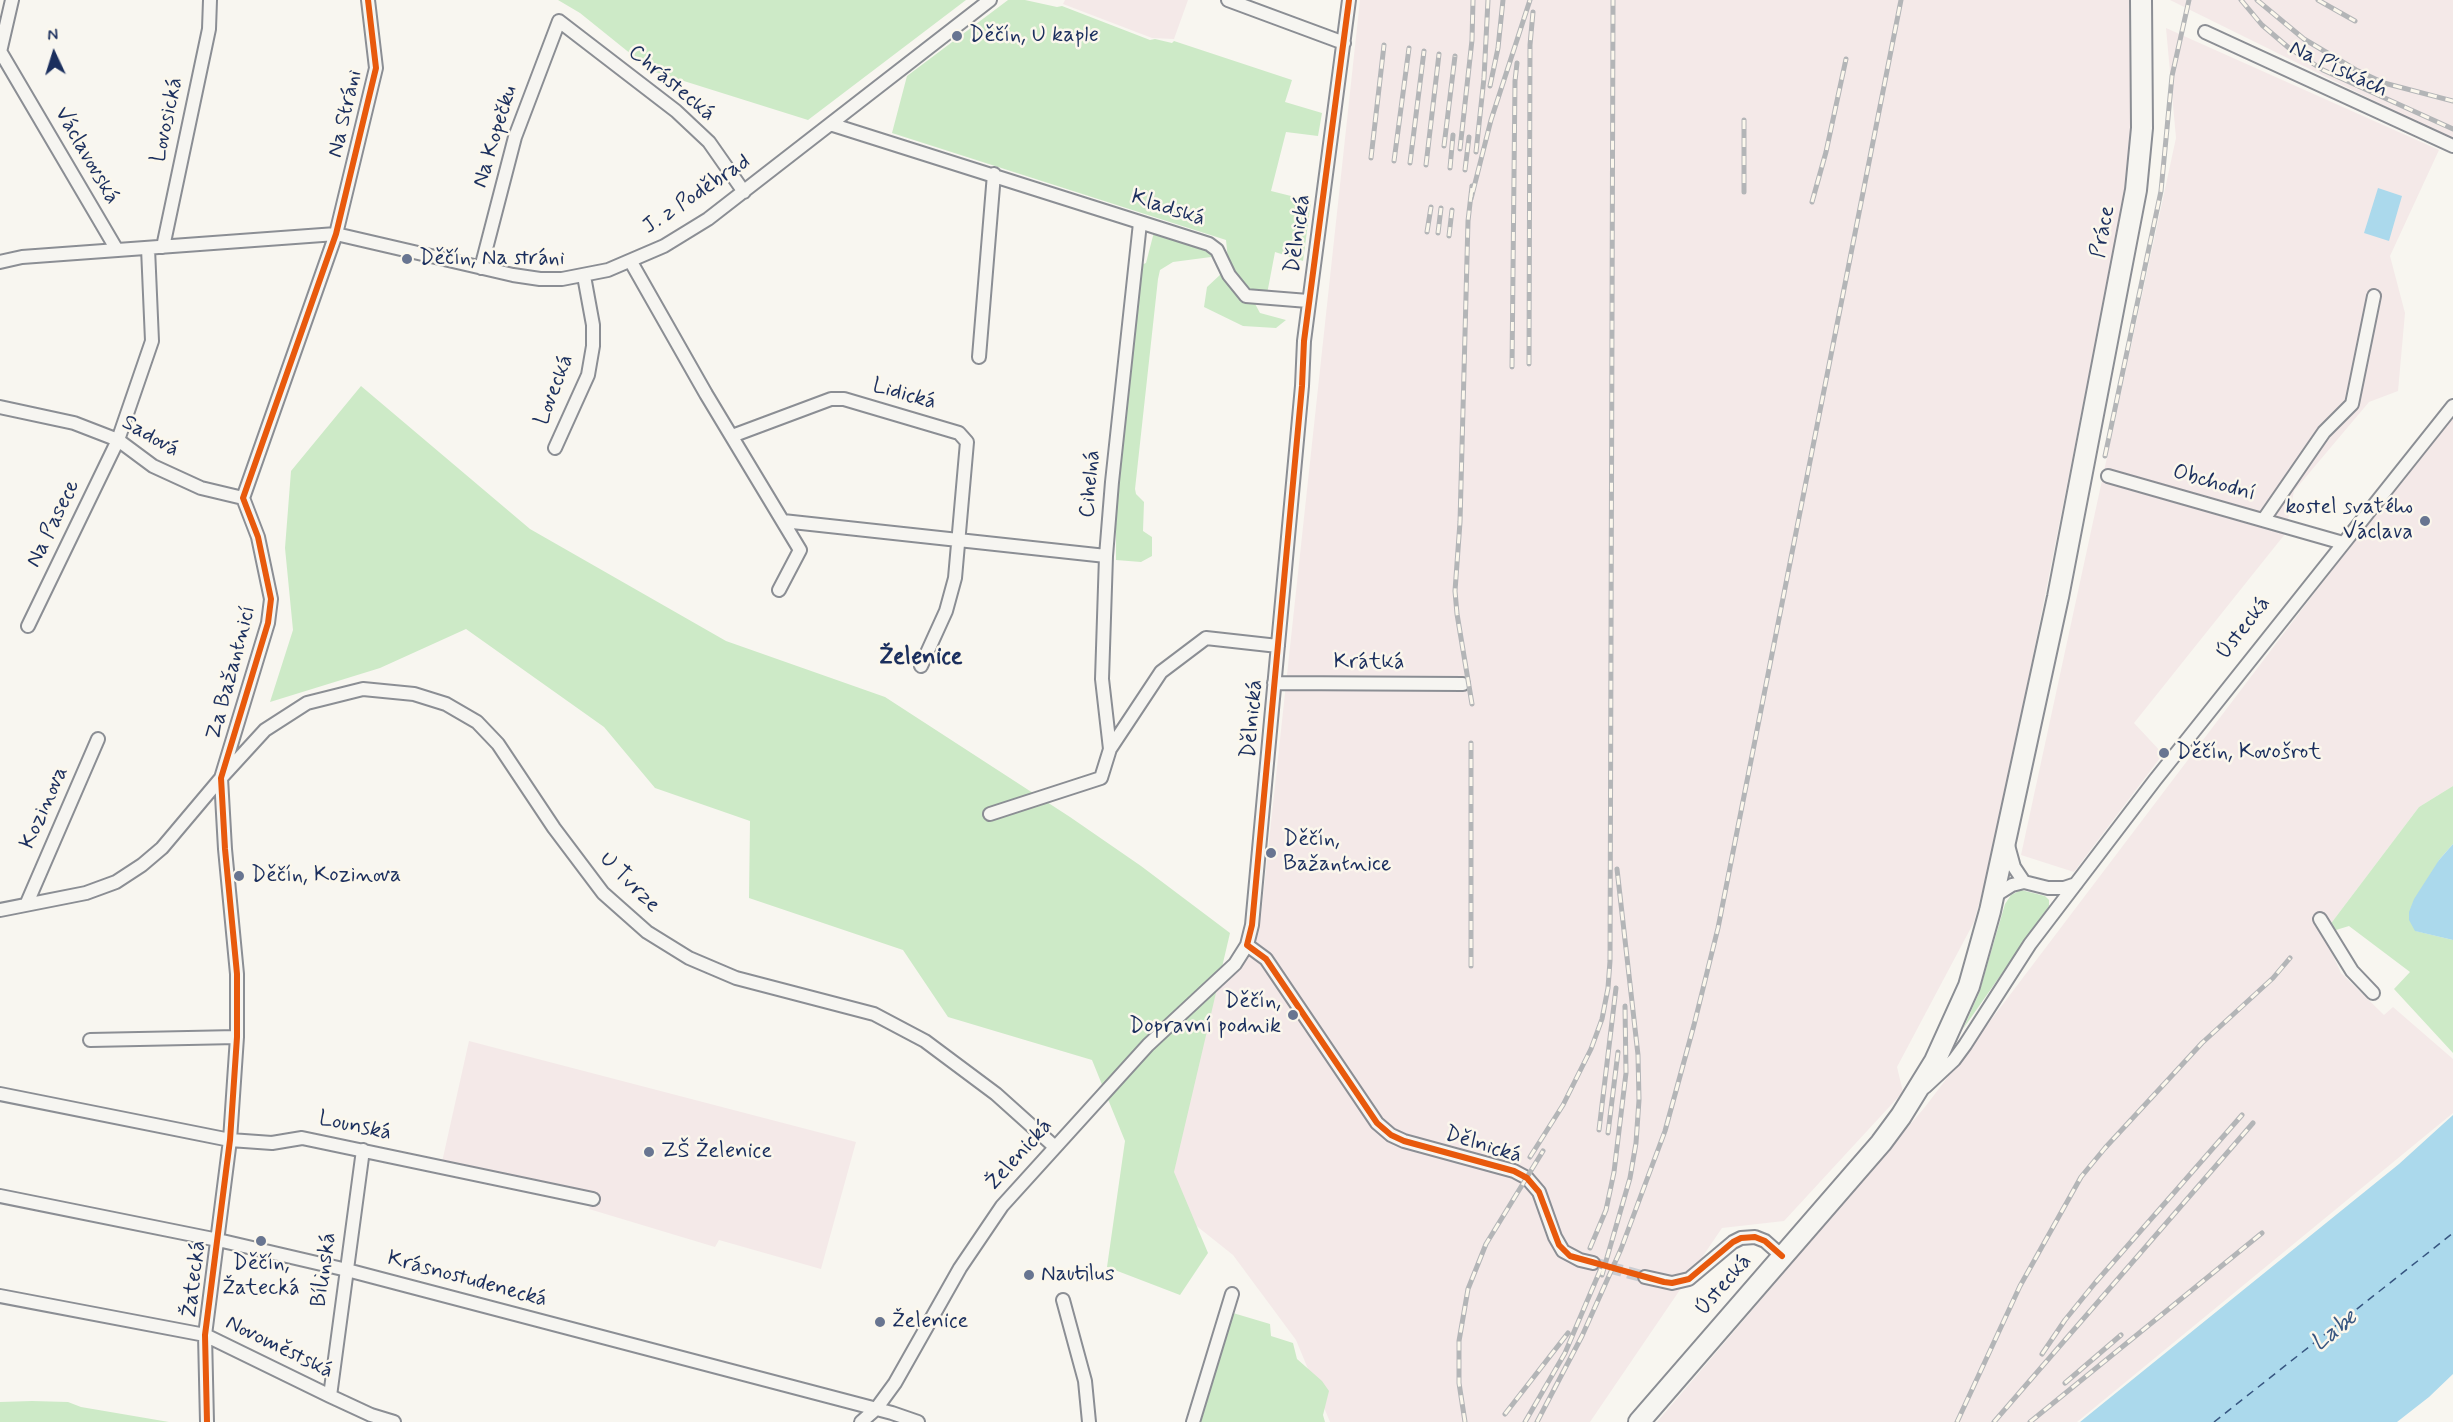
<!DOCTYPE html>
<meta charset="utf-8">
<style>
body{margin:0}
#map{position:relative;width:2453px;height:1422px;overflow:hidden;background:#f8f6f0;font-family:Mynerve,sans-serif}
canvas{display:block}
.north{position:absolute;left:24px;top:24px;width:60px;height:60px;-webkit-text-stroke:4px #fbf7ec;paint-order:stroke;rotate:356deg;font-size:16px;font-weight:700;line-height:24px;text-align:center;color:#1b2f5e}
.north::after{content:'';display:block;margin:auto;width:21px;height:27px;background:#1b2f5e;clip-path:polygon(50% 0,100% 100%,50% 72%,0 100%)}
</style>
<div id="map">
<canvas width="2453" height="1422"></canvas>
<div class="north">N</div>
</div>
<script>
const context = document.querySelector('canvas').getContext('2d');
context.lineJoin = 'round';
function paint(path, color) { context.fillStyle = color; context.fill(path, 'evenodd'); }
const poly = rows => new Path2D(rows.map(r => 'M' + r).join(''));
function strokePath(path, color, width, dash) { context.strokeStyle = color; context.lineWidth = width; context.lineCap = dash ? 'butt' : 'round'; context.setLineDash(dash || []); context.stroke(path); }
function label(font, color, halo, rows, align = 'center') {
  context.font = font + ' Mynerve,sans-serif'; context.lineWidth = 5; context.setLineDash([]); context.textBaseline = 'middle'; context.strokeStyle = halo; context.fillStyle = color; for (const [text, x, y, turn = 0] of rows) {
    context.save(); context.translate(x, y); context.rotate((+turn || 0) * Math.PI / 180); context.textAlign = isNaN(turn) ? turn : align; if (halo) context.strokeText(text, 0, 0); context.fillText(text, 0, 0); context.restore();
  }
}
paint(poly([
 [1065,0,1188,0,1174,39,1152,38,1063,4],
 [1360,0,2132,0,2132,159,1996,841,1974,922,1897,1067,1903,1092,1784,1221,1722,1228,1590,1422,1330,1422,1296,1340,1233,1255,1159,1196,1216,992,1261,915],
 [2170,0,2453,0,2453,139,2415,121],
 [2166,28,2439,150,2390,256,2405,313,2398,391,2369,402,2294,491,2285,534,2134,723,2163,754,2074,872,2021,855,2176,138],
 [2453,417,2453,786,2419,807,2323,934,2341,973,2384,1015,2393,1007,2453,1059,2453,1113,2077,1422,1657,1422,1925,1107,2334,567],
 [469,1041,856,1142,821,1269,719,1240,715,1247,589,1209,595,1195,442,1162]
]), '#f4e9e8');
paint(poly([
 [558,0,966,0,808,120,652,71,580,13],
 [1008,0,1025,0,1057,7,1062,6,1150,40,1155,39,1172,43,1174,41,1292,80,1285,102,1322,113,1318,136,1286,132,1271,191,1311,201,1303,261,1275,252,1267,294,1241,287,1229,270,1226,240,892,133,907,76],
 [1154,232,1212,251,1211,257,1173,262,1160,270,1158,279,1135,489,1136,494,1144,502,1143,531,1152,537,1152,556,1141,562,1116,560,1116,524,1125,397,1141,265,1146,263],
 [1221,274,1242,302,1254,302,1260,313,1286,320,1276,328,1243,326,1204,307,1207,287],
 [361,386,530,529,726,641,885,697,1070,817,1141,866,1230,933,1174,1172,1208,1253,1180,1295,1107,1267,1125,1141,1092,1060,948,1017,903,950,749,898,750,821,655,788,604,727,466,629,380,668,270,702,293,630,285,548,291,471],
 [2453,786,2453,844,2439,860,2416,931,2453,940,2453,1053,2394,989,2410,972,2349,926,2323,934,2419,807],
 [2021,890,2045,896,2049,900,2049,906,1963,1029,1979,993,2005,904,2011,895],
 [1233,1313,1270,1324,1271,1336,1293,1343,1297,1359,1322,1381,1329,1391,1323,1415,1325,1422,1201,1422],
 [32,1401,68,1402,81,1407,169,1422,0,1422,0,1402]
]), '#cdeac7');
paint(poly([
 [2378,188,2402,196,2389,241,2364,233],
 [2453,844,2453,940,2415,931,2409,920,2409,912,2414,899,2439,860],
 [2453,1115,2453,1374,2429,1397,2397,1422,2080,1422,2399,1164]
]), '#abd9ec');
strokePath(poly([
 [2214,1422,2453,1233]
]), '#375681', 1.5, [8, 6]);
strokePath(poly([
 [1593,1263,1645,1277]
]), '#ccced3', 12, [12, 6]);
const street = poly([
 [1228,0,1344,43],
 [1349,0,1304,341,1302,386,1252,925,1247,945,1266,959,1377,1123,1391,1135,1404,1141,1514,1171,1527,1178,1539,1192,1555,1237,1563,1251,1580,1260,1593,1263],
 [2205,32,2453,146],
 [0,51,117,250],
 [0,52,12,0],
 [830,124,1209,244,1217,250,1229,275,1246,296,1308,301],
 [163,247,209,29,210,0],
 [0,262,22,257,336,234,513,275,540,279,562,279,608,270,664,246,708,219,990,0],
 [631,262,706,394,800,550,779,590],
 [481,268,515,137,559,21,676,111,709,142,744,192],
 [979,357,994,174],
 [0,407,74,423,118,440,153,466,201,488,243,498],
 [732,436,831,399,844,399,959,433,967,442,955,578,946,611,921,666],
 [555,448,588,375,593,346,593,325,584,276],
 [2108,476,2343,543],
 [2264,519,2324,432,2352,404,2374,296],
 [783,521,1106,556],
 [28,626,118,440,152,341,148,248],
 [1274,683,1463,684],
 [1110,749,1102,679,1106,556,1112,482,1140,223],
 [990,814,1101,778,1110,749,1161,672,1206,638,1278,646],
 [2008,845,2014,867,2024,882,2048,888,2064,888,2076,884],
 [1993,897,2012,885,2024,882],
 [27,903,98,739],
 [0,910,86,893,116,882,142,865,162,848,221,778,265,730,307,703,363,689,414,694,446,704,477,722,498,744,554,828,603,893,647,932,689,958,736,978,874,1014,925,1041,996,1094,1055,1147],
 [2320,919,2352,971,2373,993],
 [90,1040,237,1037],
 [1925,1087,1954,1060,1965,1045,2030,944,2155,780,2453,406],
 [0,1094,230,1140,272,1143,302,1138,593,1199],
 [0,1196,218,1240,347,1270,892,1413,918,1422],
 [1645,1277,1672,1283,1689,1279,1733,1242,1741,1238,1755,1237,1765,1241,1782,1256],
 [0,1296,205,1335,330,1396,371,1415,394,1422],
 [1063,1300,1085,1381,1089,1422],
 [330,1396,363,1150],
 [207,1422,205,1335,230,1140,237,1037,237,974,225,849,221,778,268,623,271,599,258,537,243,498,336,234,376,68,368,0],
 [861,1422,876,1409,895,1383,960,1268,1002,1206,1148,1045,1235,964,1247,945],
 [1193,1422,1232,1294]
]);
const primary = poly([
 [1639,1422,1881,1143,1901,1116,1935,1061,1969,986,1990,911,2058,597,2136,190,2142,128,2141,0]
]);
strokePath(street, '#8b8e94', 16);
strokePath(primary, '#8b8e94', 24);
strokePath(street, '#f6f5f1', 12);
strokePath(primary, '#f6f5f1', 20);
const rail = poly([
 [2241,0,2262,25,2289,48,2323,70,2453,129],
 [2257,0,2304,39,2356,70,2384,83,2453,101],
 [2318,0,2355,21],
 [1490,86,1498,48,1503,0],
 [1744,120,1744,192],
 [1444,146,1455,56],
 [1460,149,1472,40,1473,0],
 [1476,152,1484,78,1488,0],
 [1371,158,1384,45],
 [1394,161,1409,48],
 [1410,163,1424,51],
 [1426,165,1439,54],
 [1450,168,1453,135],
 [1465,170,1469,137],
 [1812,202,1826,152,1846,59],
 [1427,232,1431,207],
 [1438,233,1441,208],
 [1449,236,1452,210],
 [1529,364,1530,45,1533,12],
 [1512,367,1515,81,1517,63],
 [2105,456,2161,191,2172,76,2189,0],
 [1472,704,1457,614,1455,591,1460,522,1468,221,1472,186,1471,199,1491,120,1530,0],
 [1471,966,1471,743],
 [1599,1130,1616,988],
 [1608,1133,1618,1052],
 [1530,1157,1563,1105,1591,1049,1602,1019,1608,988,1610,961,1613,0],
 [1590,1248,1606,1210,1614,1172,1626,1073,1625,1006],
 [1602,1275,1630,1178,1636,1143,1639,1100,1638,1055,1617,869],
 [2042,1354,2065,1320,2095,1283,2242,1115],
 [2065,1383,2121,1335],
 [1505,1414,1568,1333],
 [1465,1422,1459,1383,1459,1341,1468,1289,1486,1244,1543,1151],
 [1525,1422,1565,1353,1602,1266],
 [1537,1422,1582,1336,1621,1249,1665,1131,1694,1025,1718,928,1901,0],
 [1957,1422,2020,1286,2081,1177,2105,1148,2202,1043,2273,978,2290,958],
 [1994,1422,2253,1123],
 [2030,1422,2262,1233]
]);
strokePath(rail, '#b3b5b7', 5);
strokePath(rail, '#fbf7ec', 3, [9]);
strokePath(poly([
 [1349,0,1304,341,1302,386,1252,925,1247,945,1266,959,1377,1123,1391,1135,1404,1141,1514,1171,1527,1178,1539,1192,1559,1245,1570,1256,1664,1282,1672,1283,1689,1279,1733,1242,1741,1238,1755,1237,1765,1241,1782,1256],
 [207,1422,205,1335,230,1140,237,1037,237,974,225,849,221,778,268,623,271,599,258,537,243,498,336,234,376,68,368,0]
]), '#e8590c', 6);
for (const [x, y, r, color] of [
 [957,36,6,"#687591"],
 [407,259,6,"#687591"],
 [2425,521,6,"#687591"],
 [2164,753,6,"#687591"],
 [1271,853,6,"#687591"],
 [239,876,6,"#687591"],
 [1293,1015,6,"#687591"],
 [649,1152,6,"#687591"],
 [261,1241,6,"#687591"],
 [1029,1275,6,"#687591"],
 [880,1322,6,"#687591"]
]) { const dot = new Path2D(); dot.arc(x, y, r, 0, 2 * Math.PI); context.fillStyle = color; context.fill(dot); strokePath(dot, '#fbf7ec', 2); }
label('22px', '#1b2f5e', '#fbf7ec', [
 ["Děčín, U kaple",969,36],
 ["Děčín, Na stráni",419,259],
 ["kostel svatého",2413,508,"right"],
 ["Václava",2413,533,"right"],
 ["Děčín, Kovošrot",2176,753],
 ["Děčín,",1283,840],
 ["Bažantnice",1283,865],
 ["Děčín, Kozinova",251,876],
 ["Děčín,",1281,1002,"right"],
 ["Dopravní podnik",1281,1027,"right"],
 ["ZŠ Želenice",661,1152],
 ["Děčín,",261,1264,"center"],
 ["Žatecká",261,1289,"center"],
 ["Nautilus",1041,1275],
 ["Želenice",892,1322]
], 'left');
label('22px', '#1b2f5e', '#fbf7ec', [
 ["Na Pískách",2338,70,25],
 ["Chrástecká",671,84,40],
 ["Na Stráni",346,114,-77],
 ["Lovosická",168,120,-78],
 ["Na Kopečku",496,137,-73],
 ["Václavovská",86,156,60],
 ["J. z Poděbrad",697,195,-34],
 ["Kladská",1168,209,18],
 ["Práce",2104,232,-79],
 ["Dělnická",1299,234,-82],
 ["Lovecká",555,390,-69],
 ["Lidická",904,395,16],
 ["Sadová",150,437,30],
 ["Cihelná",1091,484,-85],
 ["Obchodní",2214,484,16],
 ["Na Pasece",54,524,-64],
 ["Ústecká",2244,629,-52],
 ["Krátká",1369,663],
 ["Za Bažantnicí",232,673,-75],
 ["Dělnická",1253,719,-85],
 ["Kozinova",45,808,-66],
 ["U Tvrze",629,883,45],
 ["Lounská",355,1127,12],
 ["Dělnická",1483,1146,17],
 ["Želenická",1020,1155,-48],
 ["Bílinská",325,1270,-82],
 ["Žatecká",195,1279,-83],
 ["Krásnostudenecká",467,1280,15],
 ["Ústecká",1724,1286,-49],
 ["Novoměstská",279,1348,26]
]);
label('bold 24px', '#1b2f5e', '#fbf7ec', [
 ["Želenice",921,658]
]);
label('italic 24px', '#375681', '#fbf7ec', [
 ["Labe",2335,1332,-37]
]);
</script>
